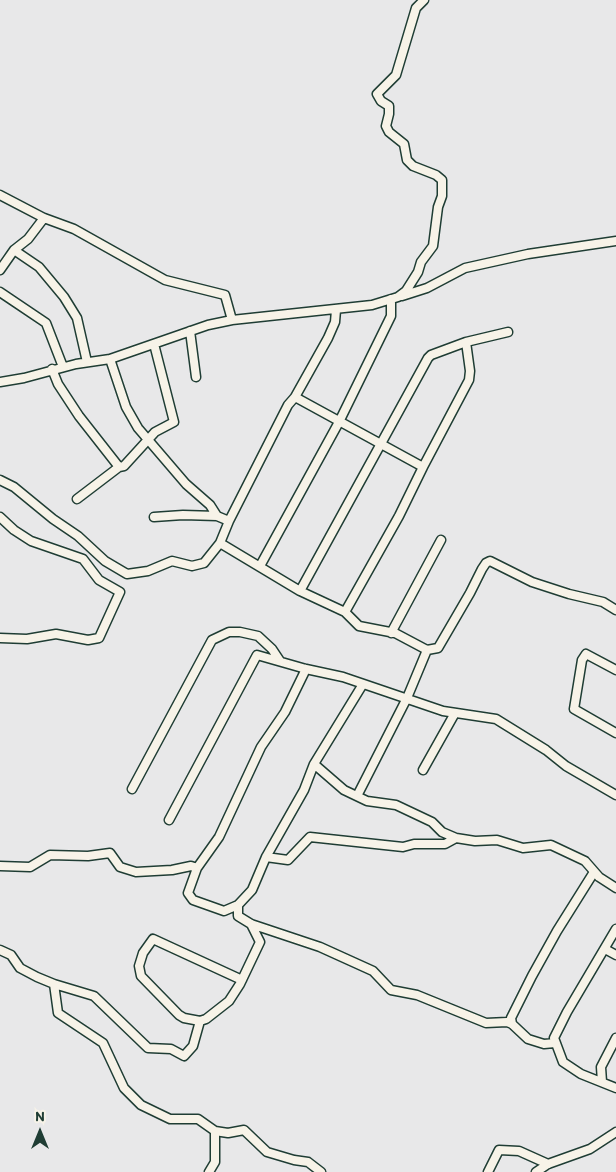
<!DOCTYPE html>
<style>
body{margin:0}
#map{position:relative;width:616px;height:1172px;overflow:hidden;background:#e8e8e9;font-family:Itim,sans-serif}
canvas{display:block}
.north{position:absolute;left:15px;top:1107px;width:50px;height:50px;-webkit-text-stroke:4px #f7f3e8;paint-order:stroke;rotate:0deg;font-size:14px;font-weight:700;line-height:20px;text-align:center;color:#1f3d34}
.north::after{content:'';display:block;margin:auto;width:18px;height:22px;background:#1f3d34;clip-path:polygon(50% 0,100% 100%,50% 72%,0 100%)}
</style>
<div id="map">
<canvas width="616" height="1172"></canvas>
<div class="north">N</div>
</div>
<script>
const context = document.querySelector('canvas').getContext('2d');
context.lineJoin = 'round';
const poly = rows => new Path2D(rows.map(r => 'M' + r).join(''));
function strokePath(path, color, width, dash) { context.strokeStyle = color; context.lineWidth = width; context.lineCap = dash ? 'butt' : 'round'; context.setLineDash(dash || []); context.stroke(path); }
const minor = poly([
 [0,195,44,218,74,229,165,280,225,295,232,320],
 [14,250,39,267,64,297,77,318,87,362],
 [0,270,14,250,28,239,44,218],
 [0,292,46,323,63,367],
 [402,296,427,288,465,268,528,254,616,241],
 [190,331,196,377],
 [110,359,126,407,138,428,186,484,210,505,217,516],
 [52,369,58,384,79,416,119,467],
 [0,382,24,378,76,364,110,359,208,325,232,320,372,305,398,297,406,291,418,272,421,262,433,246,438,207,442,196,442,180,436,175,413,166,407,160,404,144,389,132,386,126,389,114,389,106,381,101,377,94,396,75,416,8,424,0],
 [295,397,423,467],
 [0,480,14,487,53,519,78,536,105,561,127,574,148,571,172,561,192,566,204,563,220,543,229,521,288,405,295,397,328,338,335,322,336,310],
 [77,499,119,467,124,466,155,432,174,422,154,344],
 [0,517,14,530,31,541,83,559,99,580,120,592,99,638,88,640,56,634,27,639,0,638],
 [154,517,183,515,217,516,229,521],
 [220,543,300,591,345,612,359,626,395,633,427,650,438,648,470,593,482,569,486,563,490,561,532,582,569,594,603,602,616,610],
 [260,566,339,422,391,316,391,299],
 [300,591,428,358,431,355,466,342,508,332],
 [345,612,399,516,423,467,469,380,470,371,466,342],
 [391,633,441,540],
 [306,669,285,712,261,747,219,837,197,868,188,893,193,900,224,911,238,905,252,890,266,857,304,790,314,764,363,684],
 [616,670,586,654,582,660,574,709,616,733],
 [314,764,344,790,367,801,396,805,432,822,442,832,456,838],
 [423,770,455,713],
 [132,789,212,640,229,632,240,632,258,636,272,649,280,661],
 [357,796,407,698,427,650],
 [169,820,257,655,306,669,343,677,443,711,496,719,546,750,566,766,616,795],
 [266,857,288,860,310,837,403,847,414,844,445,844,456,838,475,841,497,840,523,848,551,845,585,861,599,877,616,888],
 [0,866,30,867,50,855,88,856,110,853,120,867,136,872,172,870,191,866,197,868],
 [238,905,238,916,251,924,320,947,373,971,391,990,417,995,486,1023,507,1022,512,1024,528,1039,544,1044,555,1043],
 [616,929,567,1012,554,1038,563,1062,581,1074,616,1088],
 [605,949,616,955],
 [0,950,11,955,20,968,37,977,54,984,58,1013,103,1043,124,1088,141,1105,170,1119,198,1119,215,1131,228,1133,244,1130,267,1152,294,1160,308,1162,321,1172],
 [242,980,153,939,143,953,139,966,141,976,179,1015,184,1018,200,1021,206,1019,229,1001,240,984,260,942,251,924],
 [54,984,94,996,148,1048,171,1049,184,1056,193,1046,200,1021],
 [512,1024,511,1018,532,976,557,931,594,872],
 [602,1082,601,1067,616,1038],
 [209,1172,215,1162,215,1131],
 [488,1172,499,1150,519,1151,548,1164],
 [536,1172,548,1164,590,1149,616,1132]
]);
strokePath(minor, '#1f3d34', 11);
strokePath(minor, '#f7f3e8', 8);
</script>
